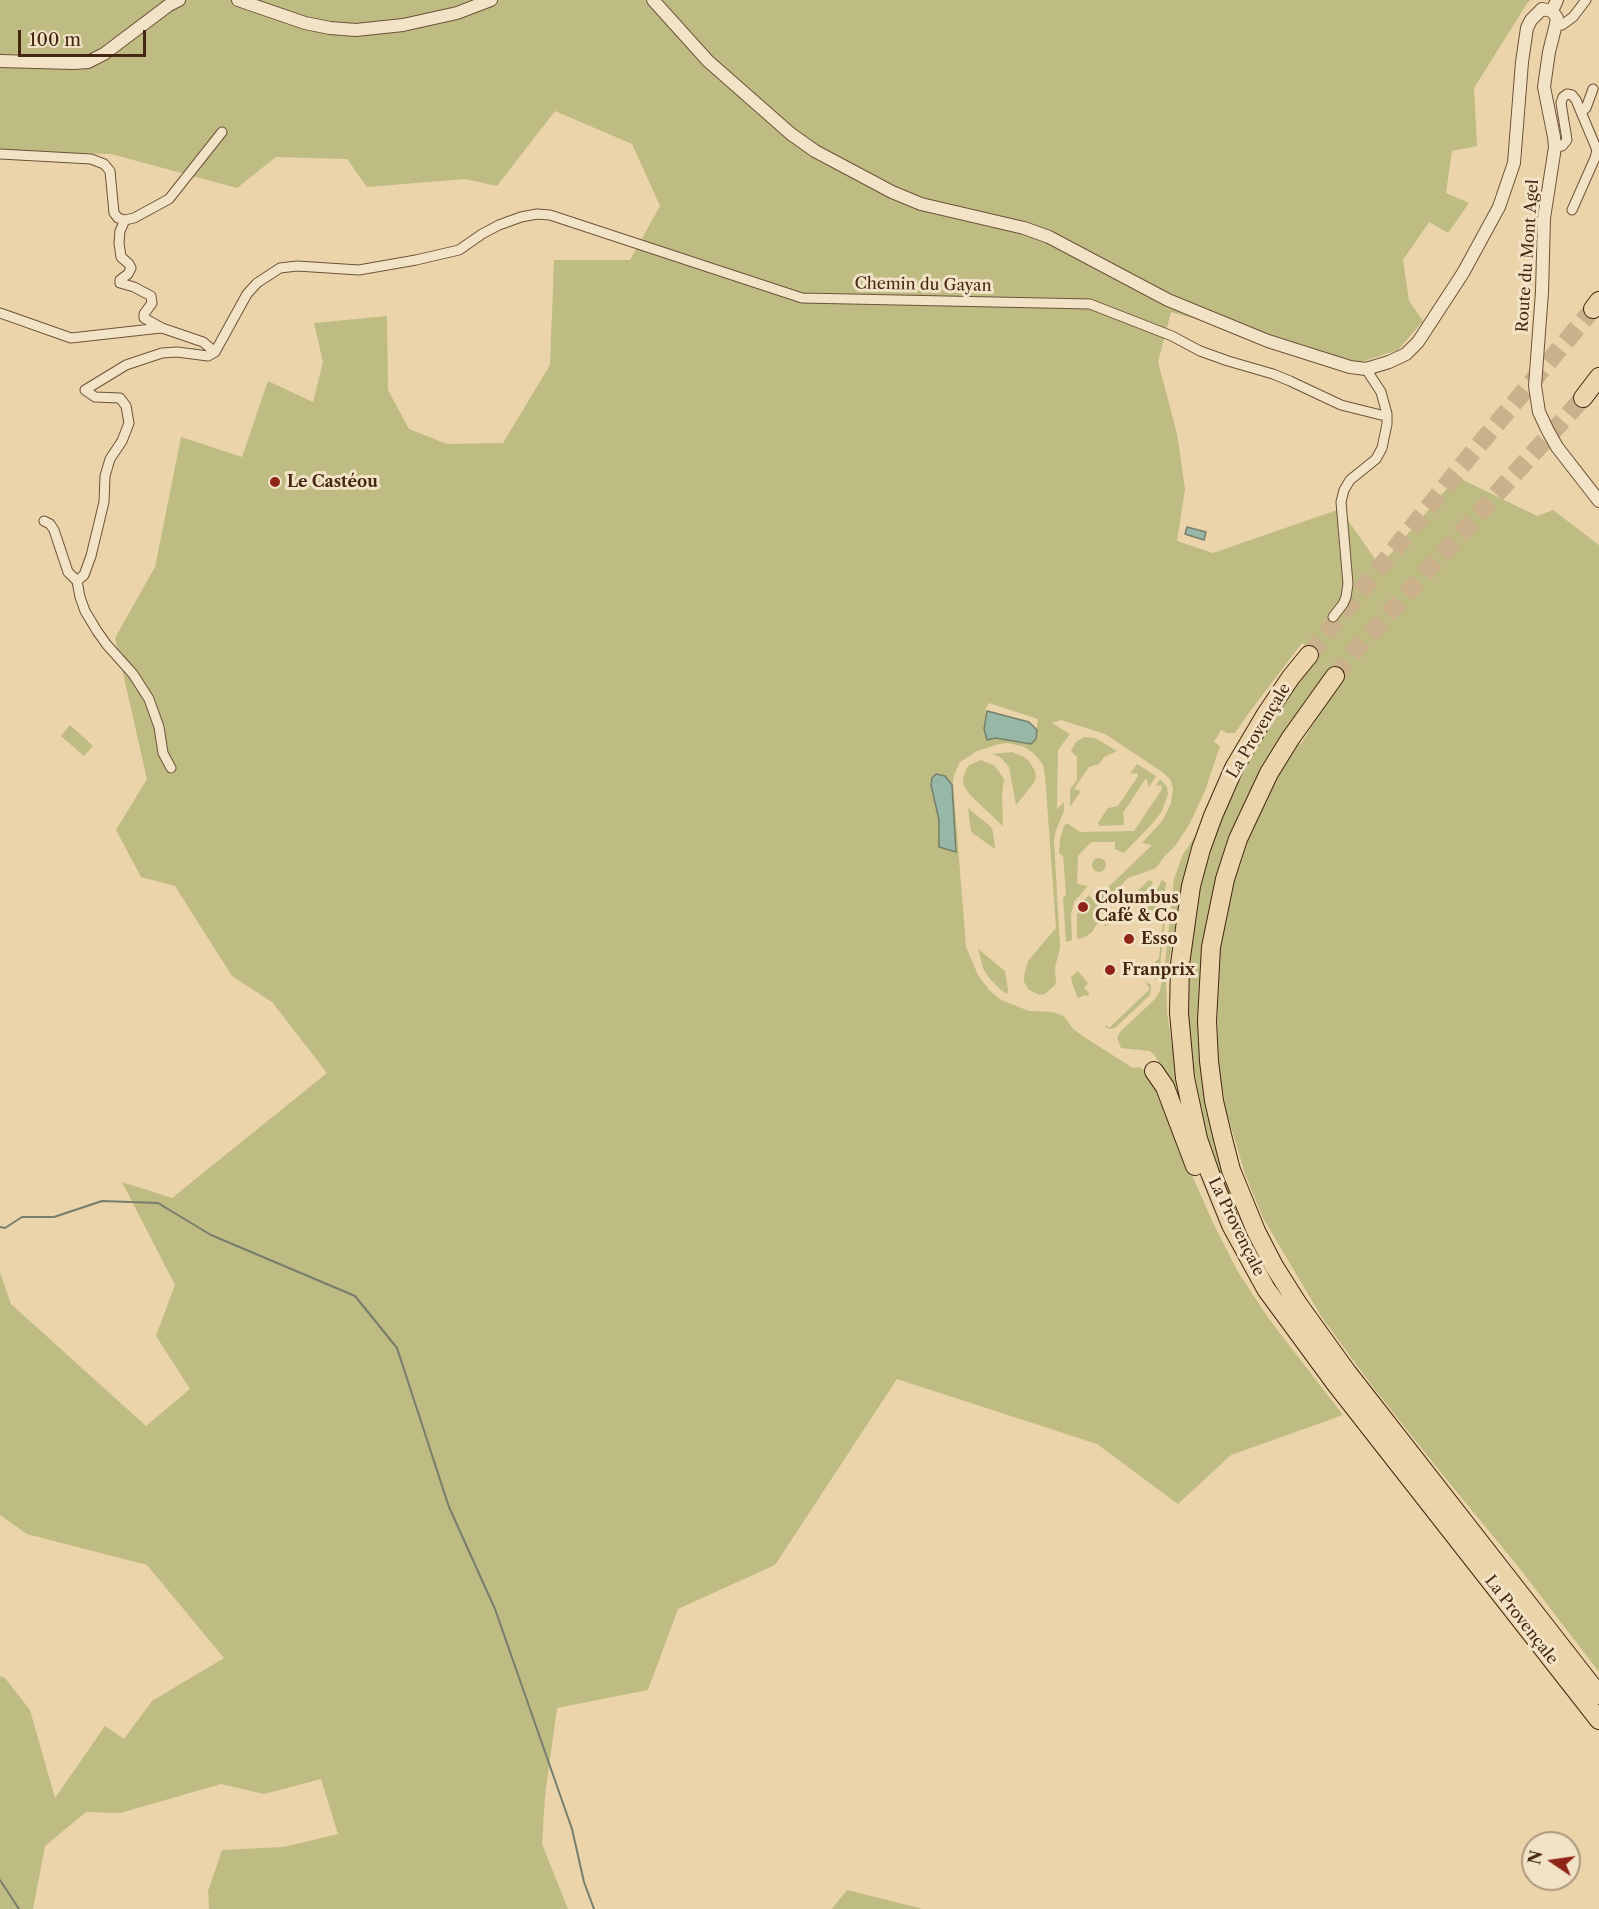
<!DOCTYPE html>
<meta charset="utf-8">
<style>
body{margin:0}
#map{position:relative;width:1599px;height:1909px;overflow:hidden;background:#ebd4a9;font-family:"Libre Caslon Text",serif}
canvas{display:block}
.north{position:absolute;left:1521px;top:1831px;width:60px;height:60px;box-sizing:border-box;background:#f2e3c7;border:2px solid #ad987f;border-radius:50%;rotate:283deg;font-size:16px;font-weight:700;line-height:24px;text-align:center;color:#452712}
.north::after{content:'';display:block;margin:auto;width:21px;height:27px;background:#8f2418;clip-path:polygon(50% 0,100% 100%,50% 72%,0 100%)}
.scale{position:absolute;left:18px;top:30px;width:128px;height:27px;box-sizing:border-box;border:3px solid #452712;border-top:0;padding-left:8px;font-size:18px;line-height:21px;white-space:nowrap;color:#452712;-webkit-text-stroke:4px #f2e3c7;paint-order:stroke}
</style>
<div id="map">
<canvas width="1599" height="1909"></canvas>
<div class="north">N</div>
<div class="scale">100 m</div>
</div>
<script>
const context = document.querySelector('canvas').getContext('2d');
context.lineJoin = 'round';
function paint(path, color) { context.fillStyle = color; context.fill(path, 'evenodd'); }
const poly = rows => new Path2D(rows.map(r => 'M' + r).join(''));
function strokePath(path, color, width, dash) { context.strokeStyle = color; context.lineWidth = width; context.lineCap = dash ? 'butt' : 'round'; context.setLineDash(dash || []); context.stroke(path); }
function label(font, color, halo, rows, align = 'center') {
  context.font = font + ' "Libre Caslon Text",serif'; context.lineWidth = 6; context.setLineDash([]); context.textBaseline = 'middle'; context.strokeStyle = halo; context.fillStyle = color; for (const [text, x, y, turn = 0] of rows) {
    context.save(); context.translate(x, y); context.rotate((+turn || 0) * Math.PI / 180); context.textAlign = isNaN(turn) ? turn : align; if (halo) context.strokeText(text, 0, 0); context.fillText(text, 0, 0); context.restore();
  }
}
paint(poly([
 [0,0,1531,0,1528,2,1474,88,1477,146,1452,151,1446,193,1469,203,1448,233,1429,222,1403,260,1409,301,1423,321,1398,350,1358,363,1171,312,1158,362,1177,434,1185,489,1177,541,1213,553,1340,509,1380,566,1457,477,1537,516,1553,510,1599,545,1599,1672,1517,1565,1446,1479,1372,1386,1321,1316,1263,1218,1245,1174,1226,1110,1218,1063,1217,982,1219,948,1226,913,1236,875,1257,814,1296,744,1301,744,1344,673,1335,665,1294,720,1254,789,1200,1003,1256,1249,1254,1251,1233,1211,1206,1139,1197,1098,1187,1029,1187,984,1190,941,1196,904,1204,866,1221,814,1241,770,1316,652,1302,643,1248,714,1235,733,1227,733,1221,730,1214,742,1220,746,1205,791,1190,823,1176,845,1163,858,1156,868,1128,878,1106,902,1101,918,1092,932,1085,937,1077,939,1077,916,1080,905,1089,895,1094,901,1152,845,1142,843,1163,820,1171,803,1173,788,1170,779,1161,771,1105,734,1061,720,1052,723,1070,734,1058,750,1057,809,1064,802,1064,811,1056,830,1054,840,1060,947,1055,968,1056,984,1045,994,1040,995,1029,990,1024,982,1024,976,1028,961,1056,928,1045,775,1043,765,1039,759,1032,752,1022,746,1007,743,999,744,977,751,960,762,954,775,953,782,966,947,978,975,989,990,1001,1000,1029,1011,1052,1012,1064,1016,1073,1029,1087,1039,1133,1068,1139,1067,1156,1078,1185,1159,1213,1223,1238,1272,1269,1319,1343,1415,1231,1455,1178,1504,1097,1444,897,1379,775,1565,678,1609,648,1690,557,1708,545,1796,542,1844,568,1909,209,1909,208,1891,222,1850,284,1847,338,1834,321,1779,264,1794,221,1784,120,1813,86,1812,45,1846,33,1909,0,1909,0,1676,5,1678,30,1710,55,1798,105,1726,124,1739,152,1701,224,1658,147,1565,27,1534,0,1515,0,1272,11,1304,146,1426,190,1389,156,1336,175,1285,122,1182,172,1198,327,1073,272,1002,232,976,175,886,141,877,116,830,147,779,115,638,155,567,181,437,242,457,268,381,313,402,323,362,314,323,387,316,388,390,409,429,447,444,503,443,550,365,554,260,630,260,660,206,632,144,555,111,497,186,465,179,367,187,347,159,276,157,237,188,111,154,0,151],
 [989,703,1038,719,1034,742,1027,744,996,737,984,729,987,711,985,710],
 [70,725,93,746,84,756,61,736],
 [1084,737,1095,738,1117,751,1104,757,1099,764,1089,767,1074,789,1081,791,1070,807,1070,789,1077,780,1077,757,1071,751,1076,742],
 [1012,752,1024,757,1029,761,1035,771,1036,778,1033,784,1016,805,1009,767,1000,757,992,754],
 [981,760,995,766,1004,779,1002,795,1003,826,970,795,964,786,963,778,966,770,969,765],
 [1137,764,1156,776,1149,787,1146,778,1123,813,1124,825,1100,826,1098,823,1108,808,1118,806,1138,776,1137,773,1130,774],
 [1160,779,1167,787,1168,794,1162,811,1153,823,1124,853,1115,849,1115,842,1091,842,1078,856,1077,884,1088,886,1074,902,1071,914,1072,940,1066,942,1063,898,1066,895,1063,856,1059,853,1060,839,1064,826,1067,823,1080,832,1134,831,1162,789,1161,785,1156,786],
 [968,808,991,827,993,832,995,849,971,832],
 [1198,832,1188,861,1180,900,1166,979,1167,1013,1185,1126,1182,1128,1156,1057,1150,1051,1121,1048,1117,1038,1120,1032,1155,999,1160,991,1165,964,1174,879,1183,854],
 '1092 865a7 7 0 1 1 14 0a7 7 0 1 1-14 0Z',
 [1149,880,1153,882,1151,886,1117,920,1116,919,1104,927,1106,922],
 [1162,880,1166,883,1163,907,1156,915,1147,915,1145,913,1146,910],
 [1163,921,1165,921,1160,966,1156,980,1149,969,1159,958],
 [978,949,1005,971,1008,990,1007,994,1001,990,989,978,983,968],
 [1078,971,1088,983,1084,988,1090,994,1087,996,1085,995,1078,998,1072,983,1071,977],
 [1145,982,1150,984,1151,988,1150,995,1115,1028,1109,1029,1105,1027,1106,1025,1109,1028,1150,989],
 [847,1890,919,1908,922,1909,832,1909]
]), '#bebb83');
const water = poly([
 [1187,527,1206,532,1204,540,1185,534,1187,527],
 [987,711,1029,722,1037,730,1036,739,1031,744,996,738,987,740,984,729,987,711],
 [936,774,945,776,952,785,956,852,939,847,939,820,931,785,932,778,936,774]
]);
paint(water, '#98b8a7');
strokePath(water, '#777e6b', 1.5);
strokePath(poly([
 [0,1227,5,1228,22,1217,54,1217,102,1201,158,1203,211,1235,355,1296,397,1348,449,1507,495,1609,572,1829,584,1882,594,1909],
 [0,1880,19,1909]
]), '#777e6b', 2);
strokePath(poly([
 [1309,655,1473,452,1593,309],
 [1335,676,1354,652,1583,398]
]), '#cab18b', 18, [18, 9]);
const minor = poly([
 [1556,24,1562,25,1573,17,1586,0],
 [1581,112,1586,108,1593,89],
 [1555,147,1562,146,1567,140,1561,103,1563,97,1567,94,1572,95,1576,100,1597,150,1595,158,1572,210],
 [0,154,91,159,104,164,110,171,114,213,118,218,125,220],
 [0,313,71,338,161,328],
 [215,352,203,342,162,328,144,318,144,314,152,303,151,296,134,287,120,283,120,280,128,274,131,268,129,264,121,257,119,243,120,231,125,220,134,218,169,199,222,132],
 [44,521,50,524,54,530,68,572,77,581,80,597,85,611,97,631,107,645,133,674,149,699,159,727,163,753,171,768],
 [77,581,84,575,91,556,104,502,105,476,110,459,122,441,129,423,126,406,120,398,95,397,85,390,126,365,162,353,177,352,208,356,215,352,247,294,257,283,280,268,297,266,359,270,416,260,459,250,482,234,499,225,521,217,537,214,550,215,802,298,1090,304,1172,336,1200,351,1228,361,1273,374,1290,381,1341,405,1381,415,1387,414],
 [1333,617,1343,604,1346,597,1348,584,1341,502,1344,490,1350,480,1376,459,1382,448,1387,424,1387,414,1381,392,1366,369]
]);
const tertiary = poly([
 [238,0,305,23,330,28,356,30,403,25,457,13,491,0],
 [653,0,708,61,791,134,815,151,892,192,921,204,1024,228,1049,237,1168,300,1268,341,1350,367,1366,369,1389,362,1406,354,1418,342,1463,273,1499,207,1514,163,1522,62,1527,28,1531,20,1542,9,1552,11],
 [1552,11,1557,18,1556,24,1549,52,1544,87,1554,137,1555,147,1544,218,1542,292,1535,386,1539,412,1548,431,1557,447,1599,501],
 [1552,11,1557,0],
 [0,61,74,63,88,62,104,54,169,5,179,0]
]);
const motorway = poly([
 [1593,309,1599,301],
 [1583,398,1599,377],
 [1309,655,1291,677,1266,714,1234,768,1213,816,1201,849,1191,886,1180,964,1179,1013,1185,1078,1198,1139,1210,1173,1231,1225,1266,1289,1335,1383,1599,1720],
 [1335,676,1290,739,1269,773,1238,839,1225,879,1211,947,1207,1021,1209,1061,1214,1101,1223,1139,1231,1170,1256,1231,1274,1266,1298,1304,1347,1372,1599,1695],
 [1154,1071,1165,1087,1195,1166]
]);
strokePath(minor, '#6e5238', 11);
strokePath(tertiary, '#6e5238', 14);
strokePath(motorway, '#452712', 20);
strokePath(minor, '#f2e3c7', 9);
strokePath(tertiary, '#f2e3c7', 12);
strokePath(motorway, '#ebd4a9', 18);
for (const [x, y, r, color] of [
 [275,482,6,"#8f2418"],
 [1083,907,6,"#8f2418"],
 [1129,939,6,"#8f2418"],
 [1110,970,6,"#8f2418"]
]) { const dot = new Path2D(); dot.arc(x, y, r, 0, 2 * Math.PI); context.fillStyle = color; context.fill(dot); strokePath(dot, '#f2e3c7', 2); }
label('16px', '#452712', '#f2e3c7', [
 ["Route du Mont Agel",1528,256,-86],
 ["Chemin du Gayan",923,285,1],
 ["La Provençale",1259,731,-59],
 ["La Provençale",1236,1227,64],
 ["La Provençale",1521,1620,52]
]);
label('bold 16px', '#452712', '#f2e3c7', [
 ["Le Castéou",287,482],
 ["Columbus",1095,898],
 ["Café & Co",1095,916],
 ["Esso",1141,939],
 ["Franprix",1122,970]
], 'left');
</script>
